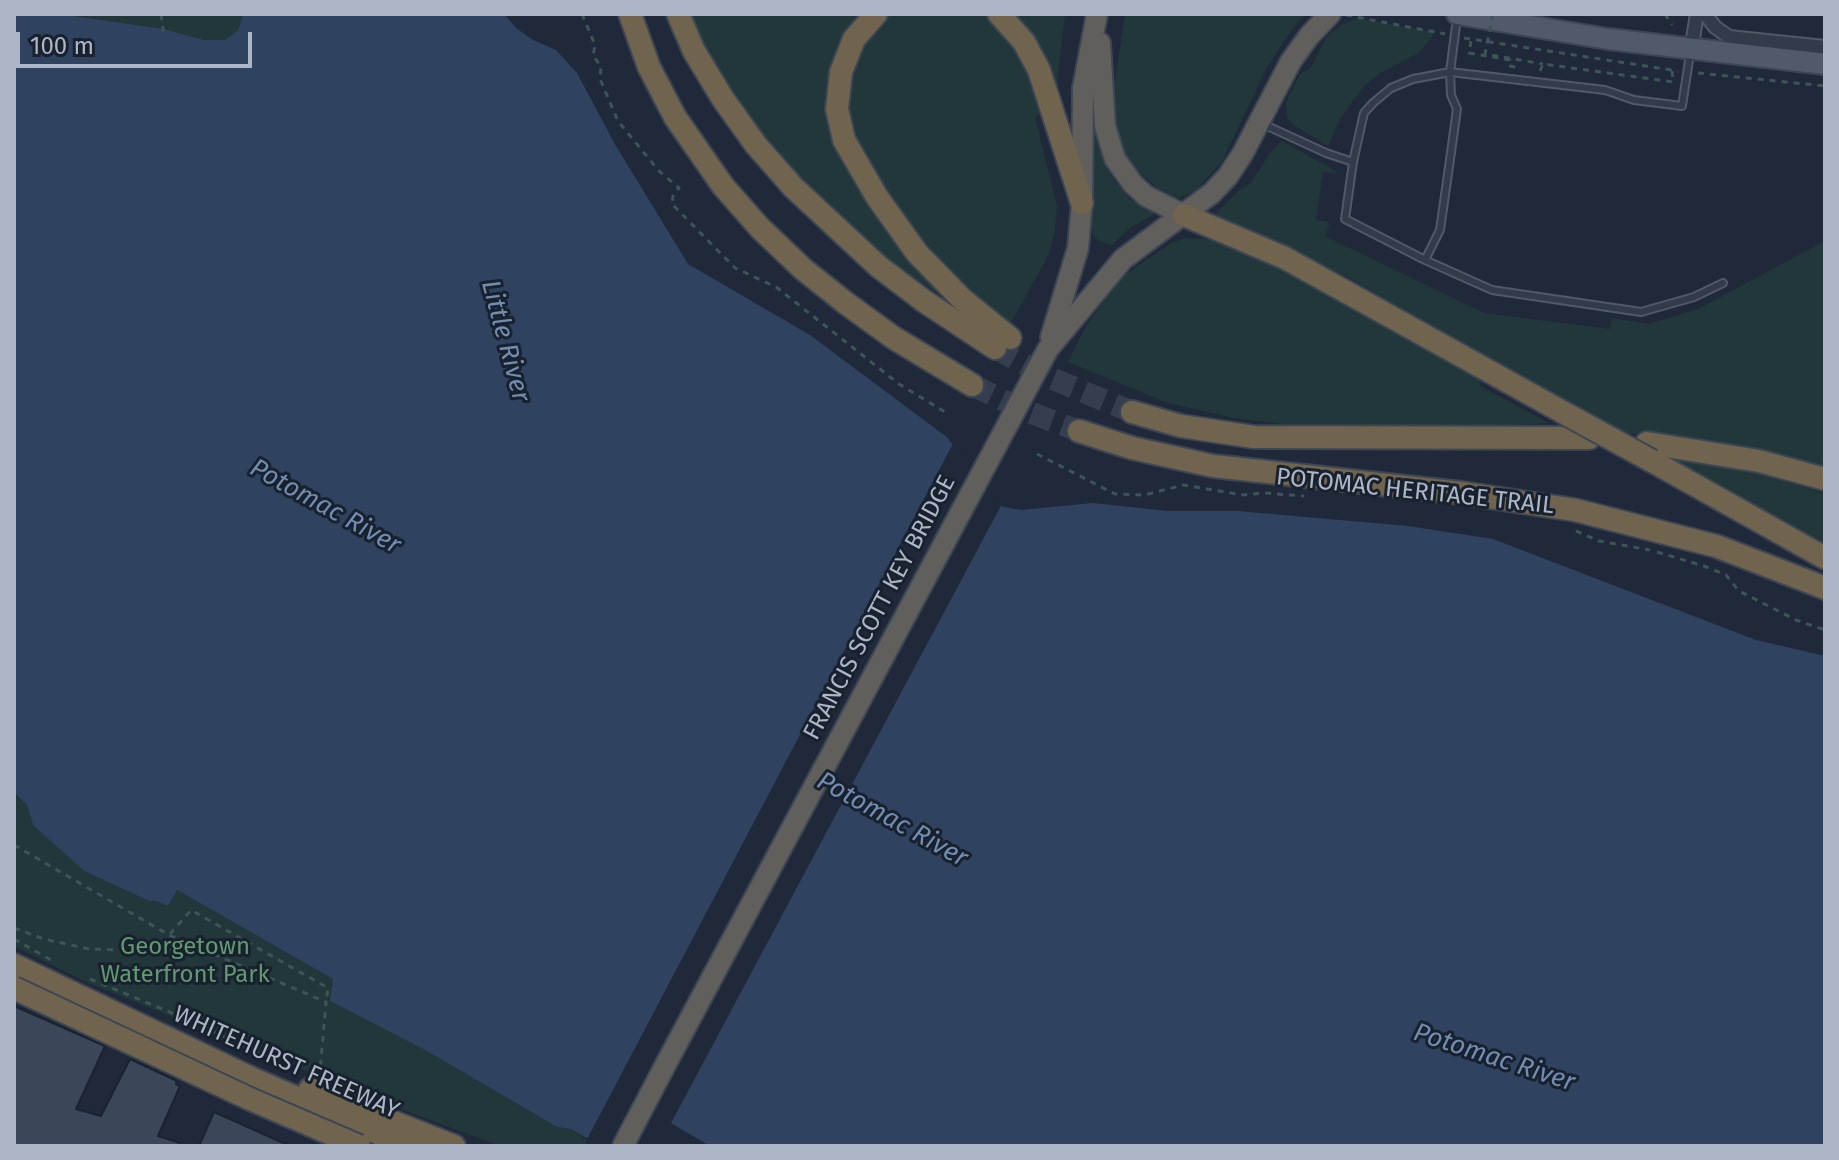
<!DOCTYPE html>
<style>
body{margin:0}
#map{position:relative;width:1839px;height:1160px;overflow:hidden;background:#1f2939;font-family:"Fira Sans",sans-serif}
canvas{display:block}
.frame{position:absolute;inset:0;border:16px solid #adb6c6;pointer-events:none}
.scale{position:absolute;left:16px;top:32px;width:236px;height:36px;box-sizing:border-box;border:4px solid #adb6c6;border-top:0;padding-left:10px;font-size:24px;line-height:28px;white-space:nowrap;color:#adb6c6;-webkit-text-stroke:6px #18212e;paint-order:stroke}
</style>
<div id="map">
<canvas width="1839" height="1160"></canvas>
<div class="frame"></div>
<div class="scale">100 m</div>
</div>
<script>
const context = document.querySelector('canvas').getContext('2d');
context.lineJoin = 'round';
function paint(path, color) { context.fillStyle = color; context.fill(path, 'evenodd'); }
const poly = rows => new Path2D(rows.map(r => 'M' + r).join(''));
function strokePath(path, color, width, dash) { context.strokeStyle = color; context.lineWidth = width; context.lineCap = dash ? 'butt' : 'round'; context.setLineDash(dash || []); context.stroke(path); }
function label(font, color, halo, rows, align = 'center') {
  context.font = font + ' "Fira Sans",sans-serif'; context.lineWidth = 6; context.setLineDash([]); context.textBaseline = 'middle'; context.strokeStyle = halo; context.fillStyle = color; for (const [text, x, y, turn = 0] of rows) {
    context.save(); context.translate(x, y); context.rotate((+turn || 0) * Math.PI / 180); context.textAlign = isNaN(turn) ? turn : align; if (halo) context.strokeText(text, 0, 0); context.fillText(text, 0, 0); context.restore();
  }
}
paint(poly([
 [60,14,243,14,238,30,225,40,204,40,164,29],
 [689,14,868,14,830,101,882,221,939,294,881,255,835,217,772,150,735,99,695,30],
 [889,14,982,14,1006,34,1034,75,1043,112,1035,117,1057,206,1055,231,1049,254,1008,328,963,293,893,212,847,131,845,86,858,49],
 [1005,14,1065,14,1056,98],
 [1125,14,1307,14,1294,26,1267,67,1222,162,1195,191,1179,198,1159,189,1142,175,1120,149,1116,132,1113,93],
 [1358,18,1433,32,1432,37,1419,53,1380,73,1362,88,1341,118,1328,146,1295,126,1287,118,1286,102,1300,74,1311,67,1327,36,1341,25],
 [1094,126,1105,166,1114,180,1130,199,1148,210,1154,211,1153,215,1130,228,1112,245,1099,241,1093,235,1092,227],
 [1282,141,1336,171,1337,174,1323,172,1316,220,1328,222,1329,226,1325,236,1484,313,1610,329,1612,318,1649,324,1698,309,1825,241,1825,466,1765,451,1617,432,1344,275,1221,219,1216,215,1220,209,1241,189,1250,184,1272,150],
 [1185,238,1222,240,1284,268,1479,375,1480,386,1549,423,1416,430,1300,426,1234,418,1168,403,1068,362,1086,326,1120,278,1171,243],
 [1672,460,1750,471,1825,494,1825,547],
 [14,794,27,805,33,825,84,871,151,902,153,900,168,906,177,890,333,979,331,1001,425,1050,557,1127,571,1129,588,1141,585,1146,501,1146,413,1114,88,983,14,946]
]), '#21373a');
paint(poly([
 [14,14,60,14,164,29,204,40,225,40,238,30,243,14,504,14,516,28,533,40,556,50,577,73,616,146,688,264,810,335,948,438,989,498,1004,507,1021,510,1093,503,1168,511,1238,511,1408,526,1493,539,1756,640,1825,656,1825,1146,600,1146,571,1129,557,1127,425,1050,330,1001,333,979,177,890,168,906,153,900,151,902,84,871,33,825,27,805,14,793]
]), '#2f4260');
paint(poly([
 [955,440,966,454,976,475,992,495,1003,502,671,1123,710,1146,591,1146,585,1143]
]), '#1f2939');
const building = poly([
 [14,1006,105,1046,76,1109,101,1116,130,1059,177,1081,176,1084,180,1086,158,1136,180,1143,179,1146,14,1146,14,1006],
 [214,1112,290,1146,199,1146,214,1112]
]);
paint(building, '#3b4759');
strokePath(building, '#1a2330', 2);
strokePath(poly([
 [995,348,1046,376,1132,412],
 [972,385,1026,411,1079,431]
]), '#343e4e', 22, [22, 11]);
const service = poly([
 [1263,124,1326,153,1353,162,1364,113,1373,103,1391,88,1413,79,1450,72,1457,18],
 [1353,162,1345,219,1425,260,1440,230,1447,181,1457,109,1451,95,1450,72,1605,90,1634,100,1682,106,1690,54],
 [1425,260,1492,290,1641,312,1694,297,1723,283]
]);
const minor = poly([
 [1705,14,1715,27,1729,37,1825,47],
 [1691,50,1697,14]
]);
const primary = poly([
 [1457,14,1608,39,1825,64]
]);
const trunk = poly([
 [1100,43,1105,126,1115,159,1133,184,1146,196,1184,215],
 [1051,337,1078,248,1082,203,1083,88,1097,14],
 [1048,349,1123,259,1212,193,1228,176,1243,153,1291,61,1309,36,1330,14],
 [623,1146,668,1060]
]);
const motorway = poly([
 [630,14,649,67,675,117,723,186,760,228,803,269,847,304,894,338,972,385],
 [678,14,694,51,723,99,756,145,793,187,878,266,924,301,995,348],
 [876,14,854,39,841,72,837,109,844,140,877,197,917,253,962,299,1010,338],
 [999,14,1024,42,1039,70,1082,203],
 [1184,215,1285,258,1568,415],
 [1132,412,1181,426,1254,437,1589,438],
 [1079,431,1132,448,1213,466,1462,493,1575,510,1716,546,1825,588],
 [1647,443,1759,461,1825,479],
 [1652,461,1825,558],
 [14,965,251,1078,407,1146],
 [310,1089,454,1146]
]);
strokePath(service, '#505967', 10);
strokePath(minor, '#505967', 16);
strokePath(primary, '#3c4553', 24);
strokePath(trunk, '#3d4654', 24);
strokePath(motorway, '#3d4654', 26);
strokePath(poly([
 [161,14,164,37],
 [582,14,595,45,593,56,601,66,600,79,618,121,658,170,679,188,673,196,672,204,735,268,776,287,899,384,945,412],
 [1665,14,1672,25],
 [1346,15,1445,34],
 [1464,38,1678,71],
 [1471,41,1469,53,1510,60,1509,66,1521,68],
 [1540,71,1543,64,1673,82,1672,70],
 [1698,73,1825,86],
 [1037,454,1115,494,1144,495,1184,485,1243,495,1264,493,1304,496],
 [1576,531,1599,541,1650,550],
 [1657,552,1704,566,1726,575,1739,591,1796,620,1825,630],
 [14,845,169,935,326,1002,320,1072],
 [14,928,44,939,89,949,162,951,245,941],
 [170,934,191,910,328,988,326,1002],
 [14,939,51,960],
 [90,979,196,1023,298,1073]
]), '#3e5458', 3, [6, 6]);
strokePath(service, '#333b4a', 6);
strokePath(minor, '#333b4a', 12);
strokePath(primary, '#505a6a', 20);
strokePath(trunk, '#605f5c', 20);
strokePath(motorway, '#70644f', 22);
const trunkBridge = poly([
 [668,1060,1048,349]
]);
const motorwayBridge = poly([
 [1568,415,1652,461],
 [14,988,250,1099,359,1146]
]);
strokePath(trunkBridge, '#3d4654', 24, []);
strokePath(motorwayBridge, '#3d4654', 26, []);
strokePath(poly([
 [1493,14,1485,54,1543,64]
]), '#3e5458', 3, [6, 6]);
strokePath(trunkBridge, '#605f5c', 20);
strokePath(motorwayBridge, '#70644f', 22);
label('24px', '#adb6c6', '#18212e', [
 ["POTOMAC HERITAGE TRAIL",1415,492,6],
 ["FRANCIS SCOTT KEY BRIDGE",880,608,-62],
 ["WHITEHURST FREEWAY",286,1063,24]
]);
label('24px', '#639871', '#18212e', [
 ["Georgetown",185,947],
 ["Waterfront Park",185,975]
]);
label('italic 26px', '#738cb1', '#18212e', [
 ["Little River",505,341,75],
 ["Potomac River",325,507,29],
 ["Potomac River",892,820,29],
 ["Potomac River",1494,1058,18]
]);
</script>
